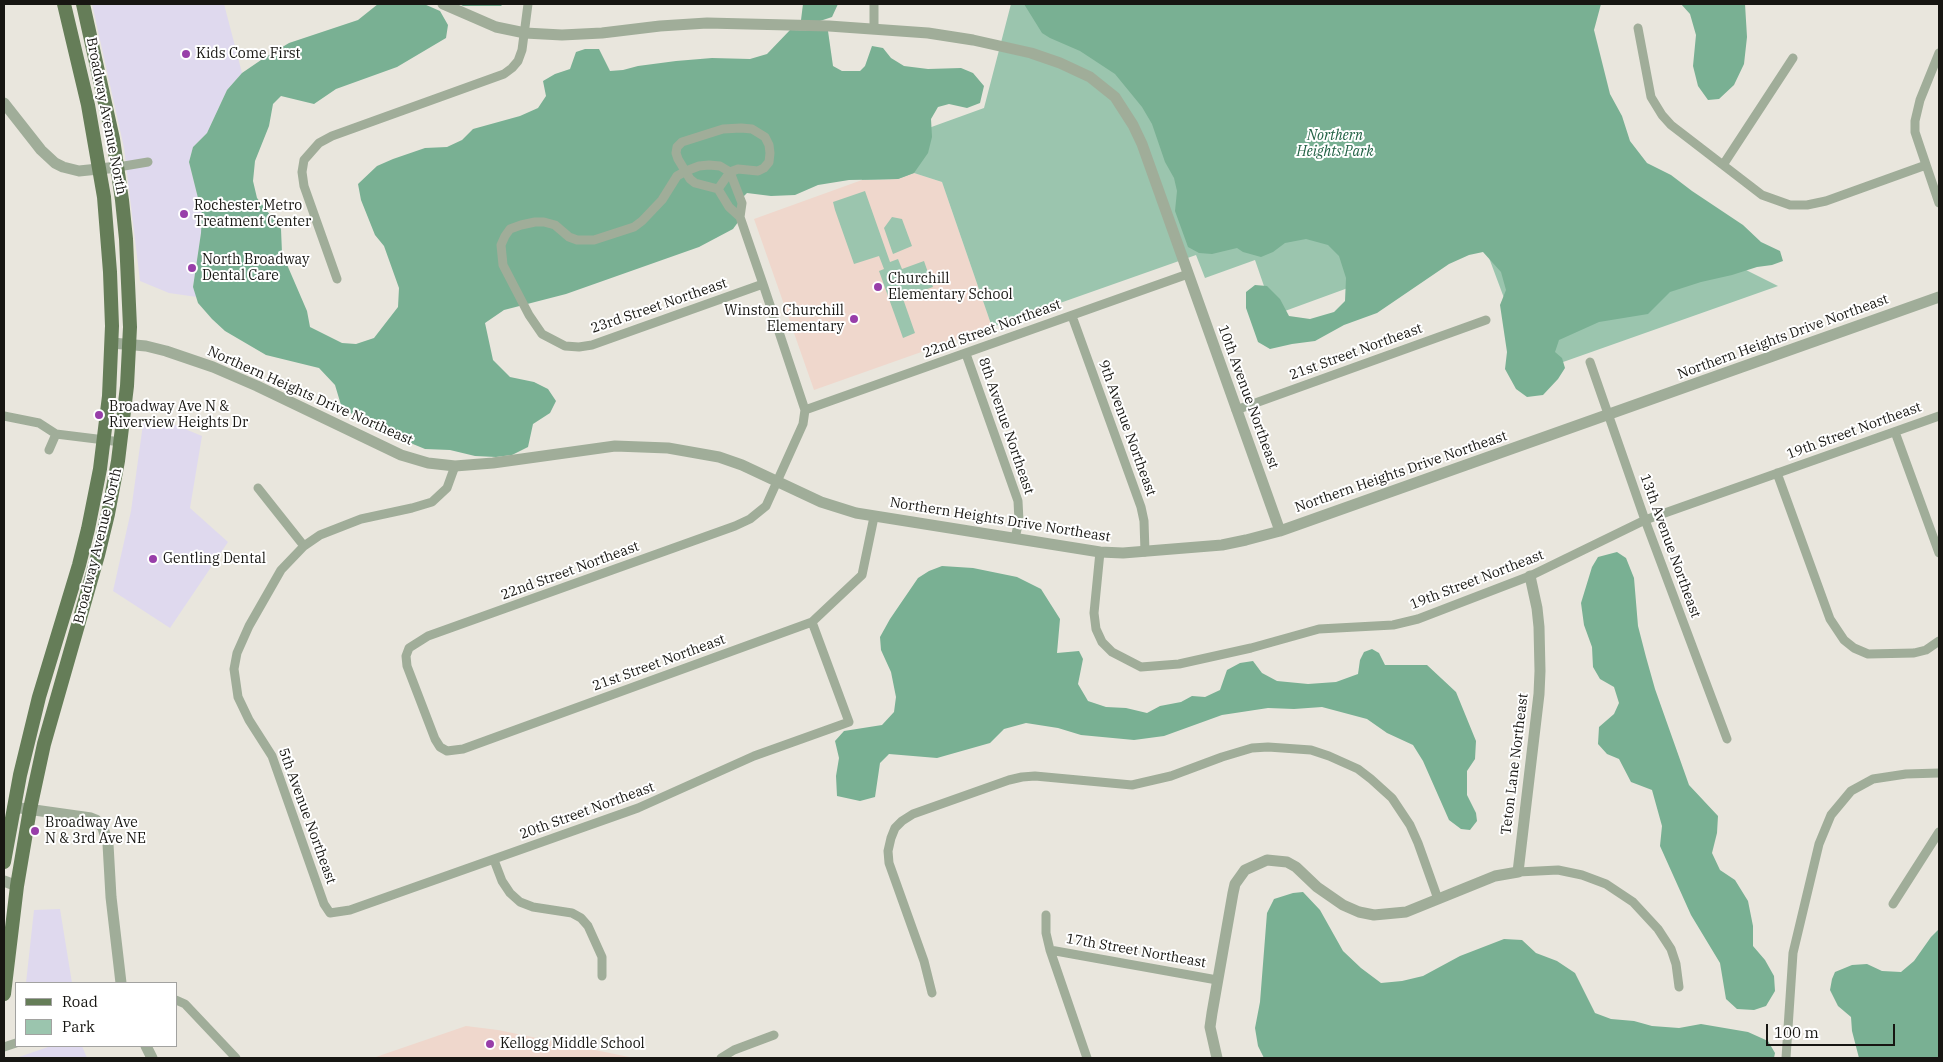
<!DOCTYPE html>
<style>
body{margin:0}
#map{position:relative;width:1943px;height:1062px;overflow:hidden;background:#e9e6dd;font-family:"IBM Plex Serif",serif}
canvas{display:block}
.frame{position:absolute;inset:0;border:5px solid #171612;pointer-events:none}
.legend{position:absolute;left:15px;top:982px;width:162px;height:65px;box-sizing:border-box;background:#fff;border:1px solid #a2a2a0;margin:0;padding:6px 9px;list-style:none;font-size:15px;color:#171612}
.legend li{display:flex;align-items:center;gap:10px;height:25px}
.legend b{width:25px;border:1px solid #a2a2a0}
.scale{position:absolute;left:1766px;top:1024px;width:129px;height:22px;box-sizing:border-box;border:2px solid #171612;border-top:0;padding-left:6px;font-size:15px;line-height:18px;white-space:nowrap;color:#171612;-webkit-text-stroke:4px #fff;paint-order:stroke}
</style>
<div id="map">
<canvas width="1943" height="1062"></canvas>
<div class="frame"></div>
<ul class="legend">
<li><b style="height:6px;background:#657d58"></b>Road</li>
<li><b style="height:14px;background:#9bc5ae"></b>Park</li>
</ul>
<div class="scale">100 m</div>
</div>
<script>
const context = document.querySelector('canvas').getContext('2d');
context.lineJoin = 'round';
function paint(path, color) { context.fillStyle = color; context.fill(path, 'evenodd'); }
const poly = rows => new Path2D(rows.map(r => 'M' + r).join(''));
function strokePath(path, color, width, dash) { context.strokeStyle = color; context.lineWidth = width; context.lineCap = dash ? 'butt' : 'round'; context.setLineDash(dash || []); context.stroke(path); }
function label(font, color, halo, rows, align = 'center') {
  context.font = font + ' "IBM Plex Serif",serif'; context.lineWidth = 4; context.setLineDash([]); context.textBaseline = 'middle'; context.strokeStyle = halo; context.fillStyle = color; for (const [text, x, y, turn = 0] of rows) {
    context.save(); context.translate(x, y); context.rotate((+turn || 0) * Math.PI / 180); context.textAlign = isNaN(turn) ? turn : align; if (halo) context.strokeText(text, 0, 0); context.fillText(text, 0, 0); context.restore();
  }
}
paint(poly([
 [92,4,224,4,242,73,227,90,207,133,193,147,189,162,202,214,201,233,193,287,197,297,169,293,140,281,124,148],
 [144,417,163,420,202,436,190,508,228,542,170,628,113,591,131,511],
 [60,909,72,983,26,983,34,910],
 [51,1046,82,1046,87,1058,19,1058,19,1057]
]), '#dfd9ee');
paint(poly([
 [914,173,942,182,992,327,814,390,754,219,862,180,898,179],
 [466,1026,498,1030,634,1058,373,1058]
]), '#efd7cc');
paint(poly([
 [1011,4,1557,4,1610,160,1734,264,1778,286,1532,373,1482,239,1274,315,1255,260,1205,278,1196,255,992,327,942,182,914,173,898,179,862,180,854,155,984,108],
 [865,191,890,262,898,259,902,269,924,261,933,287,910,295,908,290,901,293,915,333,903,338,879,271,884,269,879,256,854,264,835,210,833,202],
 [892,217,902,219,912,246,893,254,884,228]
]), '#9bc5ae');
paint(poly([
 [378,4,424,4,440,11,448,25,446,38,397,67,336,89,314,104,281,96,273,104,269,126,255,161,253,181,257,198,281,229,282,253,307,311,310,327,342,343,356,344,374,338,398,307,399,288,384,246,375,235,361,200,358,184,377,166,393,159,425,148,447,147,462,140,473,129,520,116,538,108,546,96,543,81,555,74,570,69,576,52,585,49,599,49,610,71,623,70,638,66,676,61,712,58,750,59,767,54,790,30,828,31,833,66,842,71,860,71,865,66,872,46,883,48,891,58,904,66,928,69,961,68,973,73,984,86,980,103,967,108,949,104,938,107,931,119,932,137,928,153,914,173,898,179,849,180,818,185,795,195,771,196,747,193,739,201,744,214,733,229,699,247,566,294,504,310,485,323,493,360,510,377,534,382,548,389,556,401,550,413,533,424,528,447,512,455,496,457,475,456,450,450,425,449,374,428,352,414,341,405,335,385,319,368,266,355,225,331,212,319,198,303,193,287,201,233,202,214,189,162,193,147,207,133,227,90,242,73,261,60,289,43,358,20],
 [459,4,503,4,501,6,463,6],
 [803,4,838,4,832,17,817,22,801,20],
 [1024,4,1601,4,1594,30,1610,94,1622,116,1630,141,1647,163,1671,175,1692,191,1743,225,1761,242,1780,251,1783,261,1772,265,1757,267,1732,275,1701,282,1670,292,1648,314,1599,322,1559,340,1555,352,1562,358,1565,368,1558,379,1543,395,1527,397,1516,389,1505,369,1507,352,1500,305,1506,290,1501,272,1483,252,1469,255,1449,264,1377,313,1344,325,1315,341,1292,344,1270,349,1258,342,1246,308,1246,292,1255,285,1267,286,1280,299,1289,316,1310,319,1334,312,1345,301,1346,278,1339,256,1328,245,1306,239,1285,243,1273,252,1261,257,1243,252,1237,248,1212,254,1199,253,1188,247,1175,211,1177,191,1174,178,1165,162,1152,124,1142,107,1115,74,1080,51,1050,38,1042,33],
 [1681,4,1745,4,1747,37,1744,64,1734,85,1719,99,1708,100,1698,86,1693,66,1696,35,1690,14],
 [1617,552,1626,558,1634,578,1638,626,1646,657,1655,689,1689,785,1718,816,1717,833,1712,853,1720,870,1735,880,1748,901,1753,926,1753,946,1765,960,1774,976,1775,991,1766,1006,1754,1010,1737,1009,1726,999,1720,963,1691,915,1660,846,1662,826,1652,790,1631,782,1619,759,1607,754,1598,744,1599,727,1614,714,1619,703,1614,687,1600,679,1593,667,1592,647,1584,625,1581,603,1592,567,1598,557],
 [942,566,973,568,1017,577,1041,589,1060,619,1057,653,1079,651,1083,659,1078,684,1088,701,1106,707,1126,708,1147,713,1160,706,1181,702,1192,696,1205,697,1220,690,1227,670,1240,663,1253,661,1262,673,1277,681,1308,684,1336,682,1358,674,1360,660,1364,652,1372,649,1379,653,1385,665,1427,665,1456,692,1476,741,1475,759,1467,771,1467,795,1476,813,1477,821,1470,830,1461,829,1449,820,1423,761,1413,745,1387,733,1367,719,1322,707,1294,709,1268,708,1222,715,1164,736,1134,740,1081,735,1058,728,1026,723,1004,729,990,743,937,758,889,754,880,763,875,797,860,801,837,796,836,776,839,758,835,741,844,731,882,725,894,712,896,697,891,672,881,650,880,637,890,619,918,578,929,571],
 [1303,892,1320,910,1343,951,1361,968,1381,983,1402,981,1423,976,1460,956,1504,939,1522,940,1536,953,1557,961,1575,973,1595,1013,1611,1019,1634,1021,1652,1026,1679,1028,1701,1024,1748,1032,1768,1041,1775,1053,1774,1058,1264,1058,1258,1046,1255,1028,1260,1002,1267,913,1274,899,1293,893],
 [1939,929,1939,1058,1859,1058,1852,1031,1851,1017,1838,1006,1830,990,1832,979,1835,972,1852,965,1867,964,1882,971,1901,972,1914,961,1931,937]
]), '#79b093');
strokePath(poly([
 [874,28,874,4],
 [1638,28,1651,97,1662,115,1671,125,1762,195,1790,205,1807,205,1826,201,1926,165],
 [1939,53,1920,100,1915,121,1915,132,1919,144,1939,203],
 [1723,165,1793,58],
 [118,167,148,162],
 [718,189,730,172,738,169,758,171,764,168,769,162,770,153,769,145,765,137,752,129,741,128,723,129,682,142,677,147,676,153,678,159,690,179,695,183,718,189,729,207,740,217],
 [337,279,304,186,302,172,304,160,319,143,332,136,504,74,512,68,518,61,522,50,528,4],
 [763,284,592,345,579,347,565,346,542,334,529,315,503,265,501,245,505,236,510,229,521,225,535,222,544,222,555,225,569,237,577,240,594,240,634,227,642,221,662,200,677,176,686,171,699,166,709,165,720,166,730,172,742,203,740,217,763,284,805,410,803,424,766,506,750,519,735,526,428,636,409,648,406,656,407,666,435,739,440,747,447,751,463,749,812,622,862,575,874,517],
 [1072,316,1141,507,1144,521,1145,552],
 [966,354,1018,501,1019,521,1015,538],
 [1590,362,1645,520,1727,739],
 [805,410,1188,274],
 [1236,410,1486,320],
 [4,416,39,423,56,434,121,442],
 [1895,432,1939,553],
 [49,450,56,434],
 [455,466,447,488,432,502,412,508,361,519,320,535,304,546,281,570,249,626,237,653,234,669,238,697,249,720,272,756,324,904,330,913,350,910,638,808,754,756,849,722,812,622],
 [1777,473,1830,619,1844,640,1854,648,1868,654,1914,653,1926,650,1939,641],
 [258,488,304,546],
 [1100,552,1094,613,1096,629,1102,642,1112,652,1141,667,1179,664,1251,648,1319,629,1393,625,1418,619,1530,576,1645,520,1939,416],
 [494,860,502,881,510,893,520,902,533,907,572,913,581,918,588,926,602,957,602,976],
 [1518,872,1558,870,1582,875,1606,884,1633,902,1658,929,1671,949,1676,964,1679,987],
 [1893,904,1939,832],
 [1046,915,1046,933,1050,950,1087,1058],
 [1050,950,1217,980],
 [932,993,924,961,889,863,888,851,891,838,895,828,902,821,913,814,1009,780,1022,777,1035,776,1132,785,1171,776,1222,757,1252,748,1268,747,1311,750,1329,756,1358,769,1371,779,1392,798,1410,825,1418,843,1438,899],
 [176,1000,185,1004,236,1058],
 [4,1047,16,1043],
 [721,1058,734,1050,774,1035],
 [1786,1058,1793,953,1819,844,1831,815,1851,791,1873,779,1906,774,1939,773]
]), '#a0ad99', 9);
strokePath(poly([
 [443,4,496,27,525,33,562,35,602,33,660,26,707,23,829,26,928,33,973,40,1031,53,1060,63,1090,77,1115,97,1133,125,1142,144,1280,531],
 [4,103,41,150,55,163,63,167,79,171,118,167],
 [112,343,146,346,166,351,213,367,257,386,401,455,428,463,455,466,493,463,615,446,668,448,719,457,742,465,821,502,856,513,1100,552,1123,553,1222,545,1246,540,1280,531,1939,297],
 [13,807,91,818,96,820,103,828,108,844,111,897,121,983],
 [4,881,17,886],
 [146,1046,152,1058],
 [1217,1058,1210,1027,1212,1013,1233,893,1235,884,1245,870,1267,860,1287,862,1296,867,1317,887,1343,905,1359,912,1374,915,1406,912,1495,876,1518,872,1539,694,1540,671,1539,627,1537,608,1530,576]
]), '#a0ad99', 11);
strokePath(poly([
 [4,862,20,775,39,697,79,565,88,529,100,469,109,396,112,326,110,272,104,197,88,105,64,4],
 [4,994,17,886,30,809,44,744,98,555,108,514,118,461,127,386,130,327,126,239,122,200,113,139,83,4]
]), '#657d58', 14);
for (const [x, y, r, color] of [
 [186,54,5,"#983ea9"],
 [184,214,5,"#983ea9"],
 [192,268,5,"#983ea9"],
 [878,287,5,"#983ea9"],
 [854,319,5,"#983ea9"],
 [99,415,5,"#983ea9"],
 [153,559,5,"#983ea9"],
 [35,831,5,"#983ea9"],
 [490,1044,5,"#983ea9"]
]) { const dot = new Path2D(); dot.arc(x, y, r, 0, 2 * Math.PI); context.fillStyle = color; context.fill(dot); strokePath(dot, '#fff', 2); }
label('14px', '#171612', '#fff', [
 ["Kids Come First",196,54],
 ["Rochester Metro",194,206],
 ["Treatment Center",194,222],
 ["North Broadway",202,260],
 ["Dental Care",202,276],
 ["Churchill",888,279],
 ["Elementary School",888,295],
 ["Winston Churchill",844,311,"right"],
 ["Elementary",844,327,"right"],
 ["Broadway Ave N &",109,407],
 ["Riverview Heights Dr",109,423],
 ["Gentling Dental",163,559],
 ["Broadway Ave",45,823],
 ["N & 3rd Ave NE",45,839],
 ["Kellogg Middle School",500,1044]
], 'left');
label('14px', '#171612', '#fff', [
 ["Broadway Avenue North",106,116,79],
 ["23rd Street Northeast",659,306,-19],
 ["22nd Street Northeast",992,329,-20],
 ["Northern Heights Drive Northeast",1783,337,-20],
 ["21st Street Northeast",1356,352,-20],
 ["Northern Heights Drive Northeast",310,396,24],
 ["10th Avenue Northeast",1248,397,70],
 ["8th Avenue Northeast",1006,426,71],
 ["9th Avenue Northeast",1127,428,70],
 ["19th Street Northeast",1854,431,-20],
 ["Northern Heights Drive Northeast",1401,472,-19],
 ["Northern Heights Drive Northeast",1000,520,9],
 ["Broadway Avenue North",98,546,-76],
 ["13th Avenue Northeast",1670,546,70],
 ["22nd Street Northeast",570,571,-20],
 ["19th Street Northeast",1477,580,-21],
 ["21st Street Northeast",659,663,-20],
 ["Teton Lane Northeast",1515,764,-83],
 ["20th Street Northeast",587,811,-20],
 ["5th Avenue Northeast",307,816,70],
 ["17th Street Northeast",1136,951,10]
]);
label('italic 14px', '#216144', '#fff', [
 ["Northern",1335,136],
 ["Heights Park",1335,152]
]);
</script>
